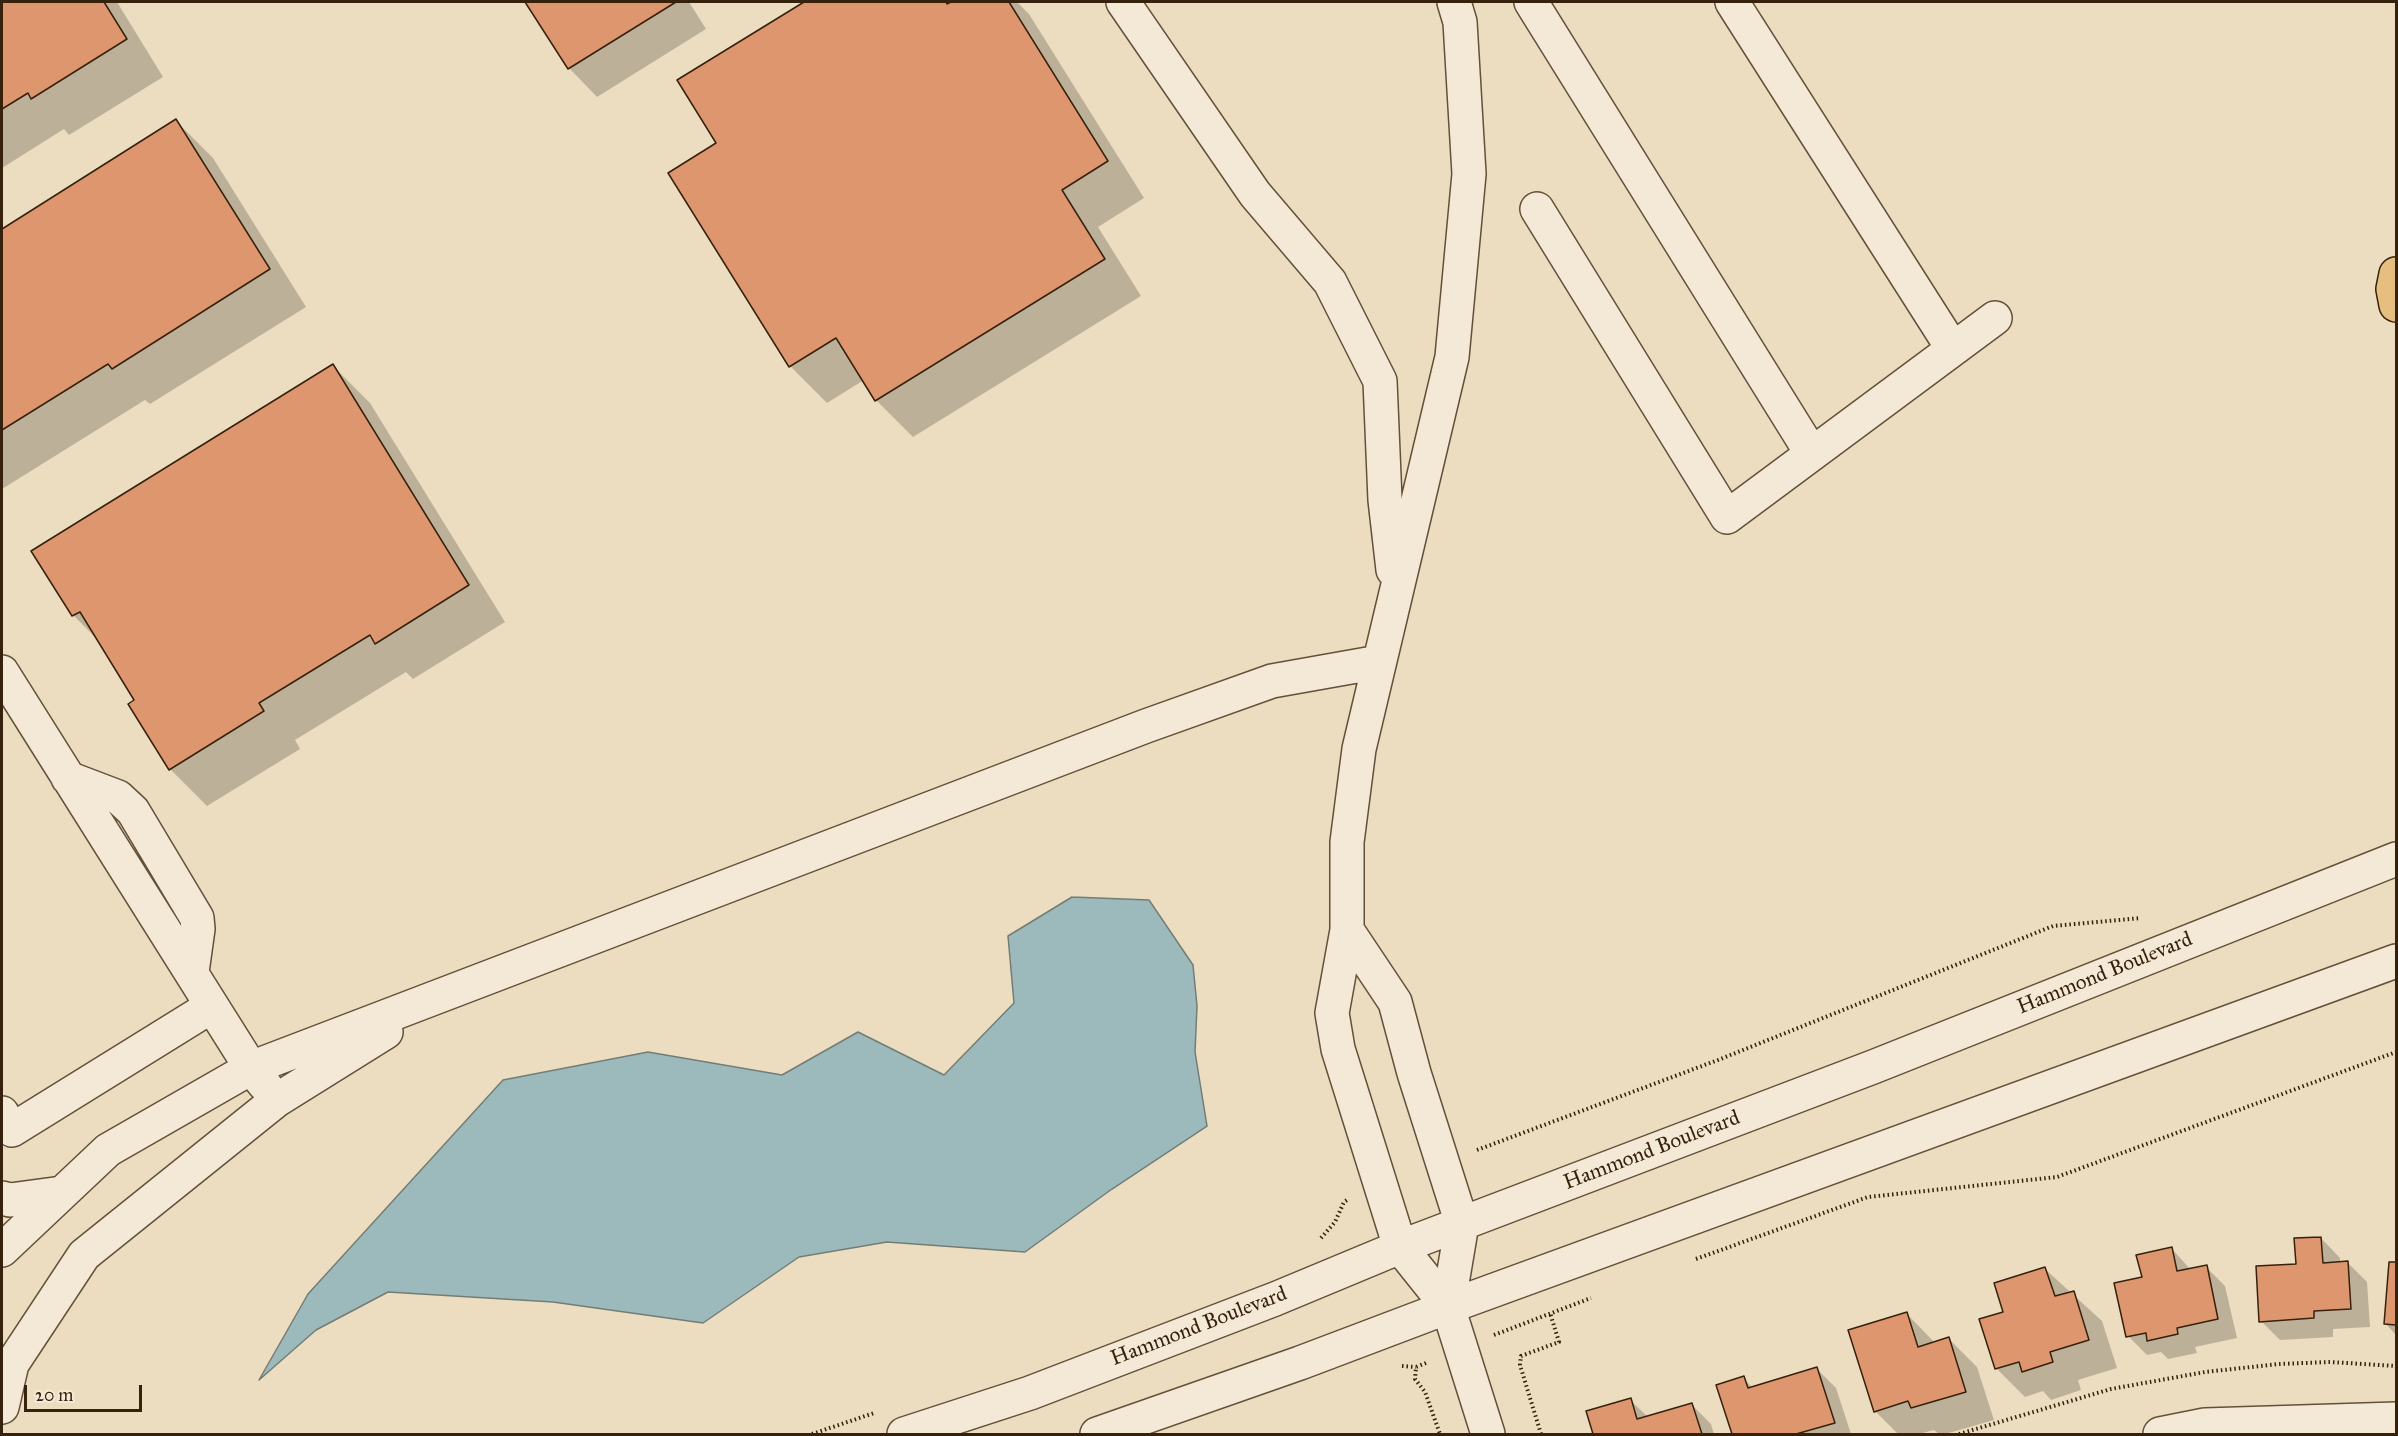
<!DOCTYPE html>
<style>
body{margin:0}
#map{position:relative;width:2398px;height:1436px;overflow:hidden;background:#ecddc0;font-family:"IM FELL Great Primer",serif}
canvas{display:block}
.frame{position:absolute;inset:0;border:3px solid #35210c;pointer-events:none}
.scale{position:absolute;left:24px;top:1385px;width:118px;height:27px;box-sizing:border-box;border:3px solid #35210c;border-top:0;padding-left:8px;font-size:18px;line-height:21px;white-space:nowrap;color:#35210c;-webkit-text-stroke:4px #f3e9d6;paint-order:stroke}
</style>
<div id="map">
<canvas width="2398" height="1436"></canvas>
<div class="frame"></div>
<div class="scale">20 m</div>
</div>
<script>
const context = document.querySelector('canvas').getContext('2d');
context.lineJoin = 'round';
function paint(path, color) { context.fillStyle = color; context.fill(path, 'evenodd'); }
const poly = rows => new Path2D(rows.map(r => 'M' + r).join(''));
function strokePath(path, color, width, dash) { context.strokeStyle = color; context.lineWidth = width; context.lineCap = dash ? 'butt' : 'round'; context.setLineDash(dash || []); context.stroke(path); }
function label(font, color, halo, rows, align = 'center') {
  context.font = font + ' "IM FELL Great Primer",serif'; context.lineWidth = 6; context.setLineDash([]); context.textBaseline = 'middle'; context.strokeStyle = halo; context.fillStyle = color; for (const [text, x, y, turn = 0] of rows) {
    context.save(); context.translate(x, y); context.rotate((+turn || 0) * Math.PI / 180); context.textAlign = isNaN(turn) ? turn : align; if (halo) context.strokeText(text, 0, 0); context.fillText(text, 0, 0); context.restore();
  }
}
const water = poly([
 [1072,897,1149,900,1193,965,1197,1006,1195,1052,1207,1126,1112,1189,1025,1252,887,1242,799,1257,703,1323,553,1302,388,1292,316,1330,259,1380,308,1294,503,1080,648,1052,782,1075,858,1032,944,1075,1014,1003,1008,936,1072,897]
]);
paint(water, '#9cbabc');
strokePath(water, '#737d76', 1.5);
paint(poly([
 [2,2,117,2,163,77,69,135,64,129,2,168],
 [527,2,689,2,706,29,597,97,569,68],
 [806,2,1017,2,1029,14,1144,198,1098,227,1141,296,913,437,876,400,864,380,827,403,790,366,670,173,718,144,679,80],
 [176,121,213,158,306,307,150,404,145,400,2,489,2,231],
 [333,366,370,403,505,622,413,679,406,672,295,740,300,749,207,806,170,769,136,700,102,644,73,615],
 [2321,1238,2340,1258,2340,1263,2348,1263,2367,1282,2370,1327,2333,1329,2333,1337,2280,1340,2261,1321,2297,1266],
 [2172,1249,2191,1270,2206,1267,2225,1286,2237,1338,2195,1347,2197,1353,2168,1359,2161,1352,2147,1355,2128,1336,2144,1279],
 [2391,1263,2396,1264,2396,1335,2385,1323],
 [2045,1269,2102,1321,2117,1368,2078,1380,2081,1390,2051,1400,2043,1391,2025,1397,1997,1369,1981,1320,2005,1312],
 [1907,1314,1935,1343,1949,1339,1977,1367,1994,1420,1945,1434,1939,1434,1934,1430,1919,1434,1898,1434,1875,1411],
 [1817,1369,1836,1388,1851,1434,1733,1434,1718,1386,1743,1378,1753,1388],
 [1630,1400,1648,1417,1691,1404,1711,1424,1714,1434,1595,1434,1588,1412]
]), '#0003');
const building = poly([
 [2,2,104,2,127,39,31,99,28,93,2,109,2,2],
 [525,2,676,2,568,69,525,2],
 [804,2,946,2,947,4,951,2,1009,2,1108,161,1062,190,1105,259,875,401,836,338,789,367,668,173,716,143,677,80,804,2],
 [176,119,270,269,112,369,108,364,2,430,2,229,176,119],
 [333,364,469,585,375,644,370,635,259,703,264,711,169,770,128,704,134,700,80,612,72,616,31,551,333,364],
 [2321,1237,2323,1263,2348,1261,2351,1309,2314,1311,2314,1318,2259,1322,2256,1266,2296,1264,2294,1238,2321,1237],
 [2172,1247,2177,1271,2207,1265,2218,1319,2177,1328,2178,1334,2147,1341,2146,1333,2126,1337,2114,1283,2142,1277,2136,1255,2172,1247],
 [2389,1262,2396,1262,2396,1325,2384,1324,2389,1262],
 [2045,1267,2055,1296,2074,1291,2089,1340,2050,1352,2053,1362,2022,1372,2019,1362,1995,1369,1979,1319,2003,1312,1994,1283,2045,1267],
 [1907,1312,1918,1347,1949,1337,1966,1392,1911,1408,1908,1401,1874,1412,1848,1330,1907,1312],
 [1817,1367,1835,1423,1796,1434,1732,1434,1716,1385,1744,1376,1748,1388,1817,1367],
 [1631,1398,1637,1419,1692,1403,1702,1434,1593,1434,1586,1411,1631,1398]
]);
paint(building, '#de966f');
strokePath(building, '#35210c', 1.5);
const minor = poly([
 [1123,2,1255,194,1330,282,1380,381,1385,500,1393,570],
 [1454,2,1460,22,1469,174,1452,357,1359,749,1347,842,1347,930,1332,1013,1338,1049,1400,1247,1448,1307,1488,1434],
 [1531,2,1812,454],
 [1732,2,1953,349],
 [1537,209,1727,517,1995,318],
 [2,672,251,1068,265,1085],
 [68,778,118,797,133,811,197,918,198,929,192,972],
 [1347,930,1395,1002,1414,1073,1462,1224,1448,1307],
 [2,1113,12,1130,212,1006],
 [2,1198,10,1200,62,1193],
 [2,1250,108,1150,251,1068,1146,726,1272,681,1379,662],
 [2,1407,12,1364,84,1255,277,1100,386,1032],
 [904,1434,1030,1393,1275,1299,1400,1247,1873,1067,2396,859],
 [1097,1434,1300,1363,1448,1307,2396,961],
 [2160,1434,2205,1425,2396,1419]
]);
const highway = poly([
 [2396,274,2393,289,2396,305]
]);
strokePath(minor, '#635039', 36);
strokePath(highway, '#35210c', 36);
strokePath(poly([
 [1477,1150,1718,1060,2053,926,2141,918],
 [1321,1238,1335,1222,1344,1202,1347,1200],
 [1696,1259,1868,1197,2057,1177,2396,1052],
 [1494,1335,1591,1298],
 [1426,1363,1416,1367,1415,1379,1425,1392,1440,1434],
 [1402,1366,1416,1367],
 [812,1434,874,1413],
 [1541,1434,1520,1365,1521,1356,1559,1342,1550,1313],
 [1959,1434,2111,1389,2205,1372,2279,1364,2330,1362,2396,1366]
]), '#35210c', 4, [1.5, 3]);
strokePath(minor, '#f3e9d6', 33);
strokePath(highway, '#e6be80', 33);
label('21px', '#35210c', '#f3e9d6', [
 ["Hammond Boulevard",2105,974,-22],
 ["Hammond Boulevard",1652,1151,-21],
 ["Hammond Boulevard",1199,1327,-21]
]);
</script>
